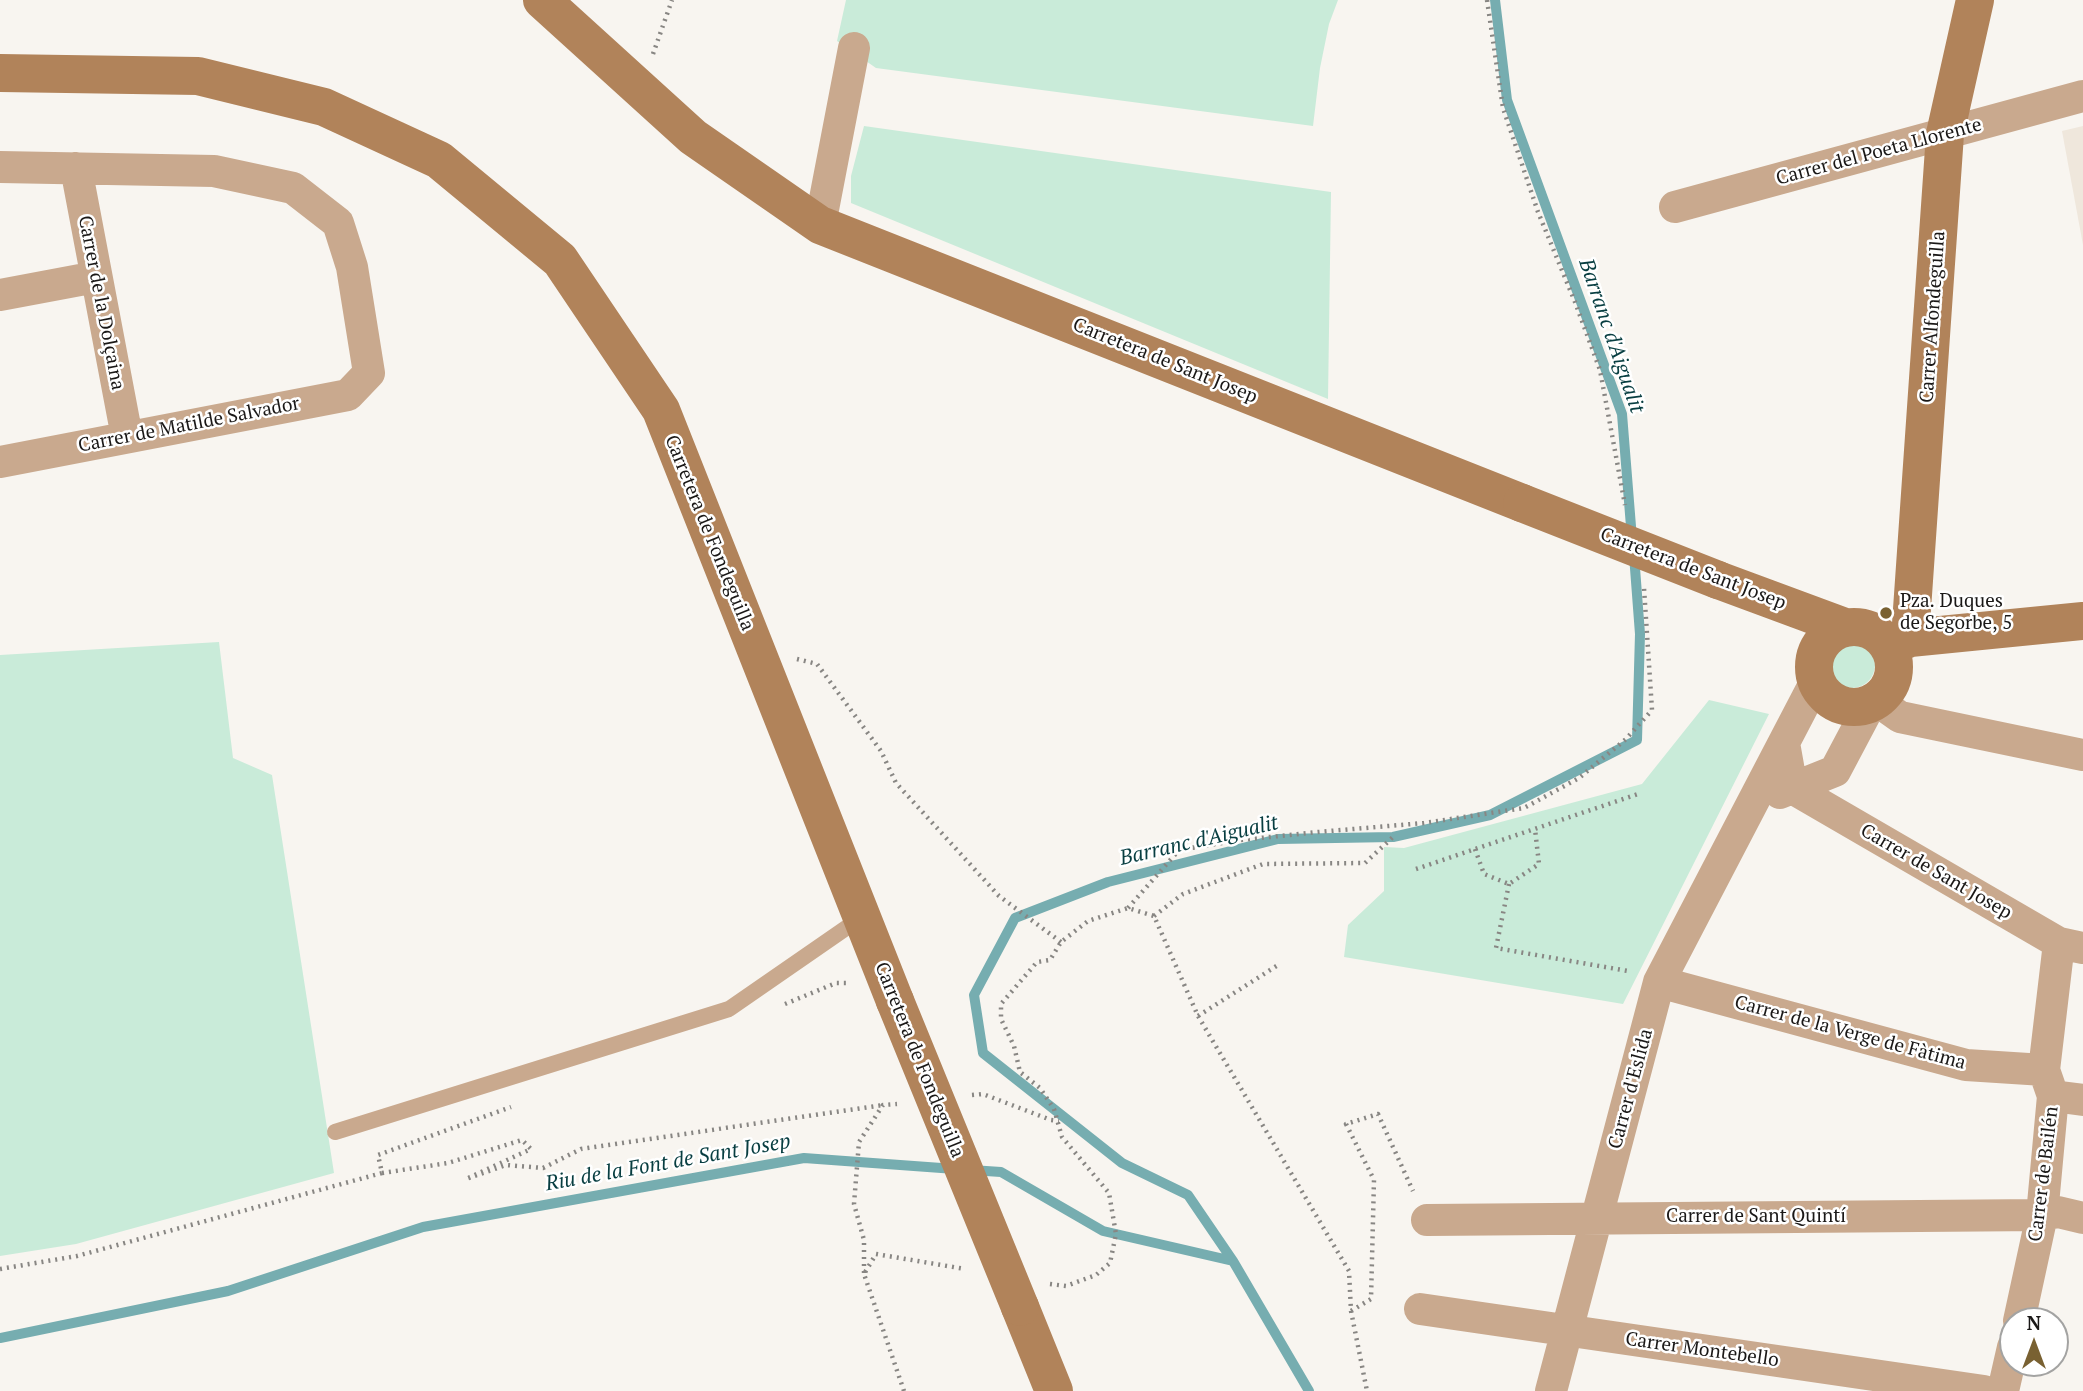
<!DOCTYPE html>
<meta charset="utf-8">
<style>
body{margin:0}
#map{position:relative;width:2083px;height:1391px;overflow:hidden;background:#f8f5f0;font-family:"PT Serif",serif}
canvas{display:block}
.north{position:absolute;left:1999px;top:1307px;width:70px;height:70px;box-sizing:border-box;background:#fff;border:2px solid #a3a3a2;border-radius:50%;rotate:0deg;font-size:19px;font-weight:700;line-height:28px;text-align:center;color:#1a1817}
.north::after{content:'';display:block;margin:auto;width:24px;height:32px;background:#796132;clip-path:polygon(50% 0,100% 100%,50% 72%,0 100%)}
</style>
<div id="map">
<canvas width="2083" height="1391"></canvas>
<div class="north">N</div>
</div>
<script>
const context = document.querySelector('canvas').getContext('2d');
context.lineJoin = 'round';
function paint(path, color) { context.fillStyle = color; context.fill(path, 'evenodd'); }
const poly = rows => new Path2D(rows.map(r => 'M' + r).join(''));
function strokePath(path, color, width, dash) { context.strokeStyle = color; context.lineWidth = width; context.lineCap = dash ? 'butt' : 'round'; context.setLineDash(dash || []); context.stroke(path); }
function label(font, color, halo, rows, align = 'center') {
  context.font = font + ' "PT Serif",serif'; context.lineWidth = 5; context.setLineDash([]); context.textBaseline = 'middle'; context.strokeStyle = halo; context.fillStyle = color; for (const [text, x, y, turn = 0] of rows) {
    context.save(); context.translate(x, y); context.rotate((+turn || 0) * Math.PI / 180); context.textAlign = isNaN(turn) ? turn : align; if (halo) context.strokeText(text, 0, 0); context.fillText(text, 0, 0); context.restore();
  }
}
paint(poly([
 [2083,126,2083,245,2062,131]
]), '#efe7dc');
paint(poly([
 [846,0,1338,0,1329,24,1320,68,1313,126,876,68,837,41],
 [864,126,1331,192,1328,399,851,203,851,176],
 [219,642,233,758,272,775,334,1173,76,1244,0,1256,0,655],
 '1829 665a23 23 0 1 1 46 0a23 23 0 1 1-46 0Z',
 [1709,700,1769,714,1623,1004,1344,957,1348,925,1384,891,1384,847,1404,848,1642,784]
]), '#c9ebd9');
strokePath(poly([
 [1495,0,1507,100,1622,414,1632,539],
 [971,1170,1001,1172,1103,1231,1233,1261,1309,1391],
 [1233,1261,1188,1195,1122,1163,983,1053,974,995,1015,918,1108,882,1278,839,1393,837,1490,815,1637,740,1640,634,1634,555],
 [0,1338,228,1291,423,1227,804,1158,955,1169]
]), '#76adb0', 10);
strokePath(poly([
 [1487,0,1503,108,1538,212,1575,302,1600,370,1625,505],
 [653,54,672,0],
 [797,659,817,664,881,751,896,783,999,896,1061,942],
 [1475,849,1484,874,1509,884,1539,864,1535,829],
 [1416,869,1638,794],
 [1509,884,1496,948,1628,971],
 [1128,908,1179,850,1241,840,1318,832,1424,823,1524,808,1579,778,1626,739,1652,710,1644,588],
 [1154,916,1183,894,1263,864,1365,863,1393,837],
 [785,1004,836,983,849,983],
 [1198,1016,1278,965],
 [972,1095,983,1094,1051,1120,1059,1121],
 [382,1173,448,1163,522,1140,531,1149,466,1179,506,1165,543,1168,581,1149,883,1105],
 [0,1269,77,1256,382,1173,378,1155,511,1107],
 [864,1273,864,1240,854,1204,859,1142,883,1105,897,1104],
 [1050,1284,1066,1286,1096,1275,1110,1263,1116,1234,1109,1193,1062,1137,1054,1109,1040,1088,1020,1072,1014,1046,1001,1019,1001,1004,1037,962,1050,960,1061,942,1088,921,1128,908,1154,916,1198,1016,1349,1271,1351,1311,1367,1391],
 [1351,1311,1371,1299,1374,1180,1346,1124,1378,1114,1413,1191],
 [904,1391,864,1274,876,1254,965,1269]
]), '#888683', 4.5, [2, 5]);
strokePath(poly([
 [335,1132,729,1009,862,917]
]), '#c9a98e', 16);
strokePath(poly([
 [0,167,214,171,293,188,338,223,352,267,369,373,348,395,0,462],
 [76,168,127,437],
 [1675,207,2083,96],
 [820,225,854,48],
 [0,295,96,277],
 [1876,700,1900,717,2083,755],
 [1784,743,1792,788,2059,943,2083,948],
 [1780,793,1835,771,1871,703],
 [1659,982,1966,1065,2044,1070],
 [2053,1096,2083,1100],
 [1427,1220,2042,1215,2058,1212,2083,1218],
 [1420,1309,1984,1391],
 [2019,1321,2042,1215,2053,1096,2044,1070,2059,943],
 [1551,1391,1659,982,1816,681],
 [2003,1391,2013,1347]
]), '#c9a98e', 32);
strokePath(poly([
 [542,0,693,137,820,225,1522,503],
 [0,73,198,76,324,107,439,160,560,260,661,410,895,1001],
 [1718,580,1845,627],
 '1814 667a40 40 0 1 1 80 0a40 40 0 1 1-80 0Z',
 [1910,638,1945,134,1975,0],
 [1889,647,1910,638,2083,621],
 [1020,1307,1054,1391]
]), '#b1835a', 38);
strokePath(poly([
 [1522,503,1718,580],
 [895,1001,1020,1307]
]), '#b1835a', 38);
for (const [x, y, r, color] of [
 [1886,613,7,"#796132"]
]) { const dot = new Path2D(); dot.arc(x, y, r, 0, 2 * Math.PI); context.fillStyle = color; context.fill(dot); strokePath(dot, '#fff', 2.5); }
label('19px', '#1a1817', '#fff', [
 ["Carrer del Poeta Llorente",1879,152,-15],
 ["Carrer de la Dolçaina",101,303,79],
 ["Carrer Alfondeguilla",1933,317,-86],
 ["Carretera de Sant Josep",1165,361,22],
 ["Carrer de Matilde Salvador",189,425,-11],
 ["Carretera de Fondeguilla",709,533,68],
 ["Carretera de Sant Josep",1693,569,21],
 ["Carrer de Sant Josep",1936,872,30],
 ["Carrer de la Verge de Fàtima",1850,1033,15],
 ["Carretera de Fondeguilla",919,1060,68],
 ["Carrer d'Eslida",1631,1089,-75],
 ["Carrer de Bailén",2044,1174,-83],
 ["Carrer de Sant Quintí",1756,1217],
 ["Carrer Montebello",1702,1350,8]
]);
label('19px', '#1a1817', '#fff', [
 ["Pza. Duques",1900,602],
 ["de Segorbe, 5",1900,624]
], 'left');
label('italic 21px', '#083e41', '#fff', [
 ["Barranc d'Aigualit",1611,336,71],
 ["Barranc d'Aigualit",1199,841,-13],
 ["Riu de la Font de Sant Josep",668,1163,-10]
]);
</script>
